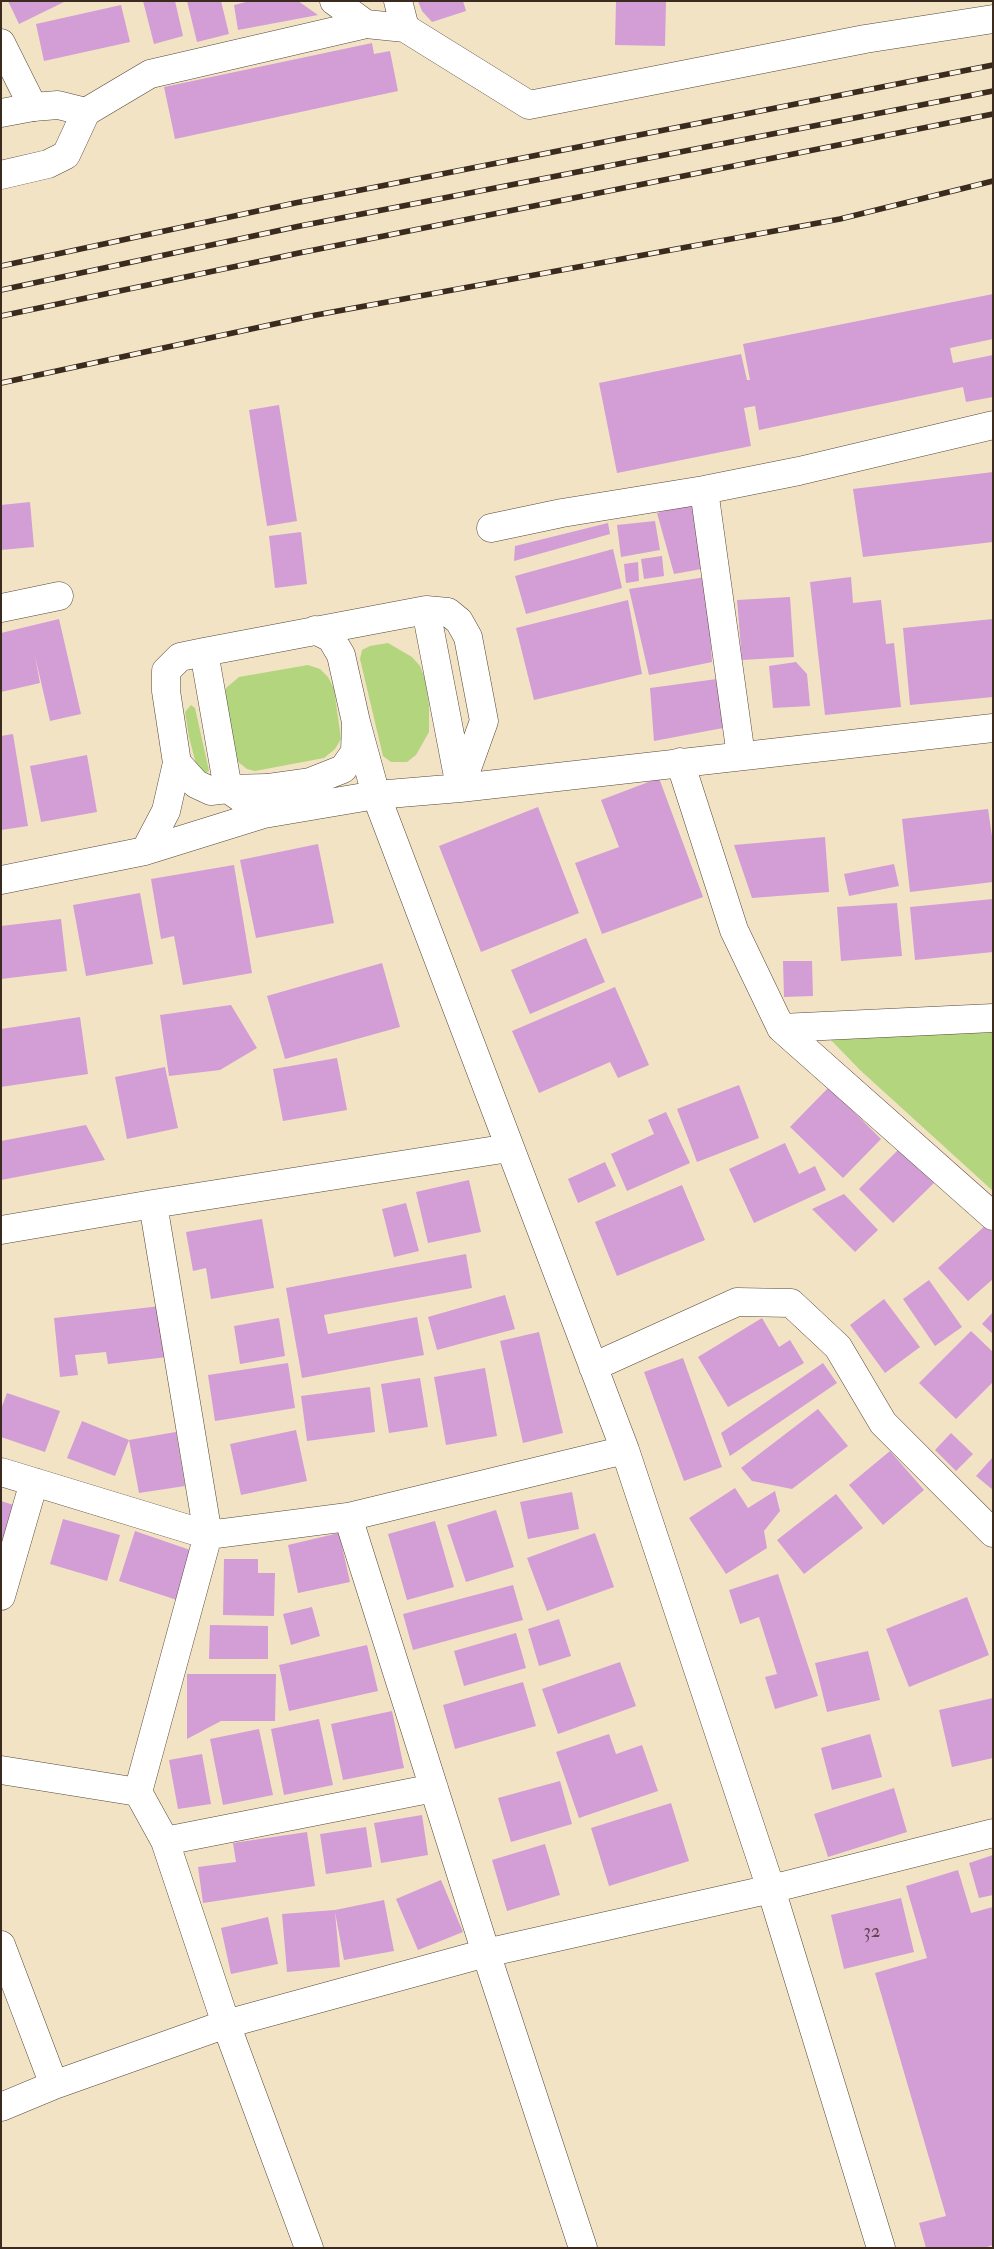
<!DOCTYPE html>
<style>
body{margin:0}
#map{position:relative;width:994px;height:2249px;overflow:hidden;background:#f2e3c5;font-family:"IM FELL Double Pica",serif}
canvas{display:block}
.frame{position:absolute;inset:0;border:2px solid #3b2a1e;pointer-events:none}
</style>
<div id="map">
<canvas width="994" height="2249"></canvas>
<div class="frame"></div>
</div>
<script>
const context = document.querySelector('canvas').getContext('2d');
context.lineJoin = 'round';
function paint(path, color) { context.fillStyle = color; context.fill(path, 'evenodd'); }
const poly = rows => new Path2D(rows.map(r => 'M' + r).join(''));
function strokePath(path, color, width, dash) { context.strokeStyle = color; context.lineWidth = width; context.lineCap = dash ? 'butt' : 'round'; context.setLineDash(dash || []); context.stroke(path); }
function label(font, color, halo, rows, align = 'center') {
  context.font = font + ' "IM FELL Double Pica",serif'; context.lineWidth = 4; context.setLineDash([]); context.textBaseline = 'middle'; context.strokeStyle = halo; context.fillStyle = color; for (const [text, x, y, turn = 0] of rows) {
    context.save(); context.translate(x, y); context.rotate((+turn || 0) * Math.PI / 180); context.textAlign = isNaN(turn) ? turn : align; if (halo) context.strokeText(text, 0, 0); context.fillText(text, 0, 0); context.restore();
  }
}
paint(poly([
 [388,643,412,657,420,666,425,679,429,706,429,732,416,755,407,762,391,762,383,756,360,659,362,650,370,646],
 [308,665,320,669,328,677,334,689,341,739,335,749,324,758,255,771,247,769,237,761,223,699,226,688,239,677],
 [191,705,195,708,209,771,205,773,200,772,196,764,189,737,185,712],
 [993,1032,993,1191,860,1070,829,1038]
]), '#b2d57e');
paint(poly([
 [8,1,66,1,19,24],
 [143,1,175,1,183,36,154,44],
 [187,1,221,1,229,34,197,42],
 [250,1,298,1,318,15,238,30,234,5],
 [418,1,463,1,466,11,432,22,422,11],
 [616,1,666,1,665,46,615,45],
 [121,5,130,42,44,61,36,24],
 [372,43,374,54,390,51,398,91,175,139,164,87],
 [993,294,993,339,950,348,953,363,993,355,993,397,966,402,963,387,759,430,755,406,744,408,751,446,617,473,599,383,741,354,747,380,750,380,743,344],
 [279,405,297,521,267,526,249,410],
 [993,472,993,542,863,557,853,489],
 [30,502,34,547,1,550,1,505],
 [693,503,707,568,674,574,657,513],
 [655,521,660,550,621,557,617,525],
 [608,523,610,534,514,561,515,546],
 [301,532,307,584,275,588,269,536],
 [613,549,622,588,526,614,515,576],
 [662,556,664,576,644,579,641,559],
 [638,562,639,581,626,583,624,564],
 [706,577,712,662,649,675,629,589],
 [851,577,853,603,881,600,886,644,894,643,901,707,825,715,810,582],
 [790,597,794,657,742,660,737,600],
 [628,600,642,674,534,700,516,628],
 [59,619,81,714,50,721,35,656,40,683,1,692,1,633],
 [993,619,993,697,910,705,903,628],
 [796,662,807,674,810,706,773,708,769,666],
 [717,679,723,728,654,741,650,688],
 [13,734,28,826,1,830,1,736],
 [87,755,97,812,41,822,30,766],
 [659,778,703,897,602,934,575,863,619,847,601,800],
 [538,807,579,913,481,952,439,846],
 [988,809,993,843,993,882,910,892,902,819],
 [825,837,829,892,752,898,734,845],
 [318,844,334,923,256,938,240,860],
 [894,864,899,886,849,896,844,874],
 [234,865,252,973,183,985,174,936,161,939,151,879],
 [140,893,153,964,86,976,73,905],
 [993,899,993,952,915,960,910,907],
 [897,903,902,956,841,961,837,907],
 [61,919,67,971,1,979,1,926],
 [586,938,605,982,530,1014,511,970],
 [783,961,812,961,813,996,784,997],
 [382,963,400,1027,285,1059,267,996],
 [615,987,649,1065,618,1078,610,1062,539,1093,512,1031],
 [231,1005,257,1048,220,1070,169,1076,160,1015],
 [80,1017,88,1074,1,1087,1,1029],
 [337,1058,347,1110,283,1121,273,1069],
 [165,1067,178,1128,127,1139,115,1077],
 [739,1085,759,1138,697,1162,677,1109],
 [829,1087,881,1139,843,1178,790,1127],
 [666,1112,690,1163,627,1191,611,1154,654,1134,648,1120],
 [86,1125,105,1160,1,1180,1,1141],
 [785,1143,799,1174,815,1166,826,1190,754,1223,729,1169],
 [900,1148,934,1183,893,1223,859,1189],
 [605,1162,616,1186,578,1203,568,1179],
 [469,1180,481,1232,428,1243,416,1192],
 [682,1185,705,1240,617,1276,595,1222],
 [844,1194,878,1230,855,1252,812,1209],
 [406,1203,419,1251,394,1257,382,1209],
 [262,1219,274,1288,211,1299,206,1268,193,1271,186,1232],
 [986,1225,993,1233,993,1279,968,1301,938,1268],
 [466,1254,472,1288,324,1315,328,1334,417,1317,424,1355,302,1378,286,1288],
 [929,1280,962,1327,935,1346,903,1299],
 [505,1295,515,1329,437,1350,428,1317],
 [884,1299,920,1347,885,1373,850,1325],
 [161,1306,167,1357,108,1364,106,1352,75,1355,78,1375,60,1377,54,1318],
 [993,1312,993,1334,982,1324],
 [279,1318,285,1356,240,1364,234,1326],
 [762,1318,779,1347,790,1340,804,1363,728,1407,698,1357],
 [971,1331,993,1352,993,1382,956,1419,919,1383],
 [539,1332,563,1433,523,1443,500,1341],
 [683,1358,722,1467,684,1481,644,1372],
 [288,1363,295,1408,215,1421,208,1375],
 [823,1363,837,1383,730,1456,721,1433],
 [485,1368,497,1436,446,1445,434,1377],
 [420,1378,428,1427,389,1433,381,1384],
 [370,1387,375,1432,307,1441,301,1396],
 [7,1393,60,1411,45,1452,1,1437,1,1409],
 [818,1409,848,1446,792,1489,752,1481,741,1468],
 [82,1421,129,1440,115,1476,67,1458],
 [296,1430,307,1481,241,1495,230,1444],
 [176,1432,185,1486,139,1493,129,1440],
 [951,1433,973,1454,956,1471,935,1450],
 [890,1451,924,1490,883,1525,849,1485],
 [993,1457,993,1490,976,1476],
 [735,1488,748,1508,775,1491,780,1511,764,1531,767,1548,726,1574,689,1518],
 [572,1492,579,1529,528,1539,520,1502],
 [836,1494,863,1528,804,1574,777,1540],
 [1,1501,20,1507,10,1544,1,1541],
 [496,1510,514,1567,466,1582,447,1525],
 [63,1519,120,1535,107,1581,50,1564],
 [435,1521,454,1587,407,1600,388,1534],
 [135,1531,193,1551,177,1600,119,1581],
 [339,1533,350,1582,298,1593,288,1545],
 [595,1533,614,1587,547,1611,527,1558],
 [224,1559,258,1559,258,1573,275,1573,274,1616,223,1615],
 [778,1574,818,1696,775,1709,765,1677,777,1674,759,1617,740,1624,729,1590],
 [513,1585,523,1620,413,1650,403,1614],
 [967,1597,989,1655,909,1687,886,1629],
 [312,1607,320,1636,291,1645,283,1614],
 [559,1619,571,1656,539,1666,528,1629],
 [210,1625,268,1626,268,1659,209,1659],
 [516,1633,526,1668,464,1686,454,1651],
 [367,1645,378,1691,289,1711,279,1665],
 [868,1651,880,1700,827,1712,815,1663],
 [620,1662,636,1706,558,1734,542,1689],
 [187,1674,276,1674,275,1721,221,1721,187,1739],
 [523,1682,536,1726,455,1749,443,1705],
 [993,1698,993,1758,952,1767,939,1710],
 [392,1711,404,1768,343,1780,331,1724],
 [319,1719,333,1785,284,1795,271,1729],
 [259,1729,273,1795,223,1805,210,1739],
 [609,1734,616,1754,642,1745,658,1791,579,1818,556,1752],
 [870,1734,882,1777,832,1790,821,1748],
 [202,1754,211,1804,178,1809,169,1760],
 [560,1781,572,1824,511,1842,498,1798],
 [894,1788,907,1832,828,1857,814,1814],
 [671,1803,689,1861,609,1886,591,1828],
 [422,1815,428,1855,381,1863,374,1823],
 [366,1827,372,1867,326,1874,320,1834],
 [307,1832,315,1886,203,1903,198,1867,236,1862,233,1843],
 [545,1844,560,1895,507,1911,492,1860],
 [993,1855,993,1895,979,1898,969,1863],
 [958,1870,971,1913,993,1907,993,2245,984,2248,926,2248,919,2223,946,2216,875,1973,927,1958,906,1886],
 [441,1880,463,1932,418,1950,396,1899],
 [901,1898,914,1952,844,1969,831,1915],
 [384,1900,394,1951,344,1960,335,1912,340,1967,287,1972,282,1914,335,1910],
 [268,1917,278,1964,231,1974,221,1928]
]), '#d39dd6');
const minor = poly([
 [334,1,366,24,405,28,529,105,865,39,993,19],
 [398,1,405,28],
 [1,43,33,107],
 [86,112,150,74,366,24],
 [704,490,741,756],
 [491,528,562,513,704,490,799,471,993,425],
 [1,608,59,596],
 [426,610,460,787],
 [204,652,228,789,267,788,310,782,343,769,355,752,356,722,341,655,331,638,315,630],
 [356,722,376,795,625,1450,771,1889,881,2248],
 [680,762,734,930,781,1028,993,1216],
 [460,788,484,721,468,637,459,621,448,612,426,610,204,652,180,657,166,671,166,691,177,763,196,784,211,791,228,789,264,814,376,795,460,788,993,728],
 [145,851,166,811,177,763],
 [1,880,145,851,264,814],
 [781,1028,993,1018],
 [1,1230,153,1204,509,1148],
 [593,1367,737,1302,791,1303,838,1347,883,1423,993,1533],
 [1,1472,208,1535,348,1517,625,1450],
 [348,1517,486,1953,583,2248],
 [1,1596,34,1482],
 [1,1770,138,1792,165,1841,226,2024,309,2248],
 [138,1792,208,1535,153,1204],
 [165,1841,434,1788],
 [1,1945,54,2085],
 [1,2107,54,2085,226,2024,486,1953,771,1889,993,1833]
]);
const major = poly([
 [1,113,33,107,58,105,86,112,66,155,48,164,1,175]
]);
strokePath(minor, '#564637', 29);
strokePath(major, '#564637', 29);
strokePath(minor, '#fff', 28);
strokePath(major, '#fff', 28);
const rail = poly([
 [1,266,295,203,993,65],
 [1,290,300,226,993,91],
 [1,316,299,253,993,114],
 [1,383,316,315,840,219,993,181]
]);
strokePath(rail, '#3b2a1e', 5.5);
strokePath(rail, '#fcf5e5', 4, [11]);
label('19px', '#61474c', null, [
 ["32",872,1933]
]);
</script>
